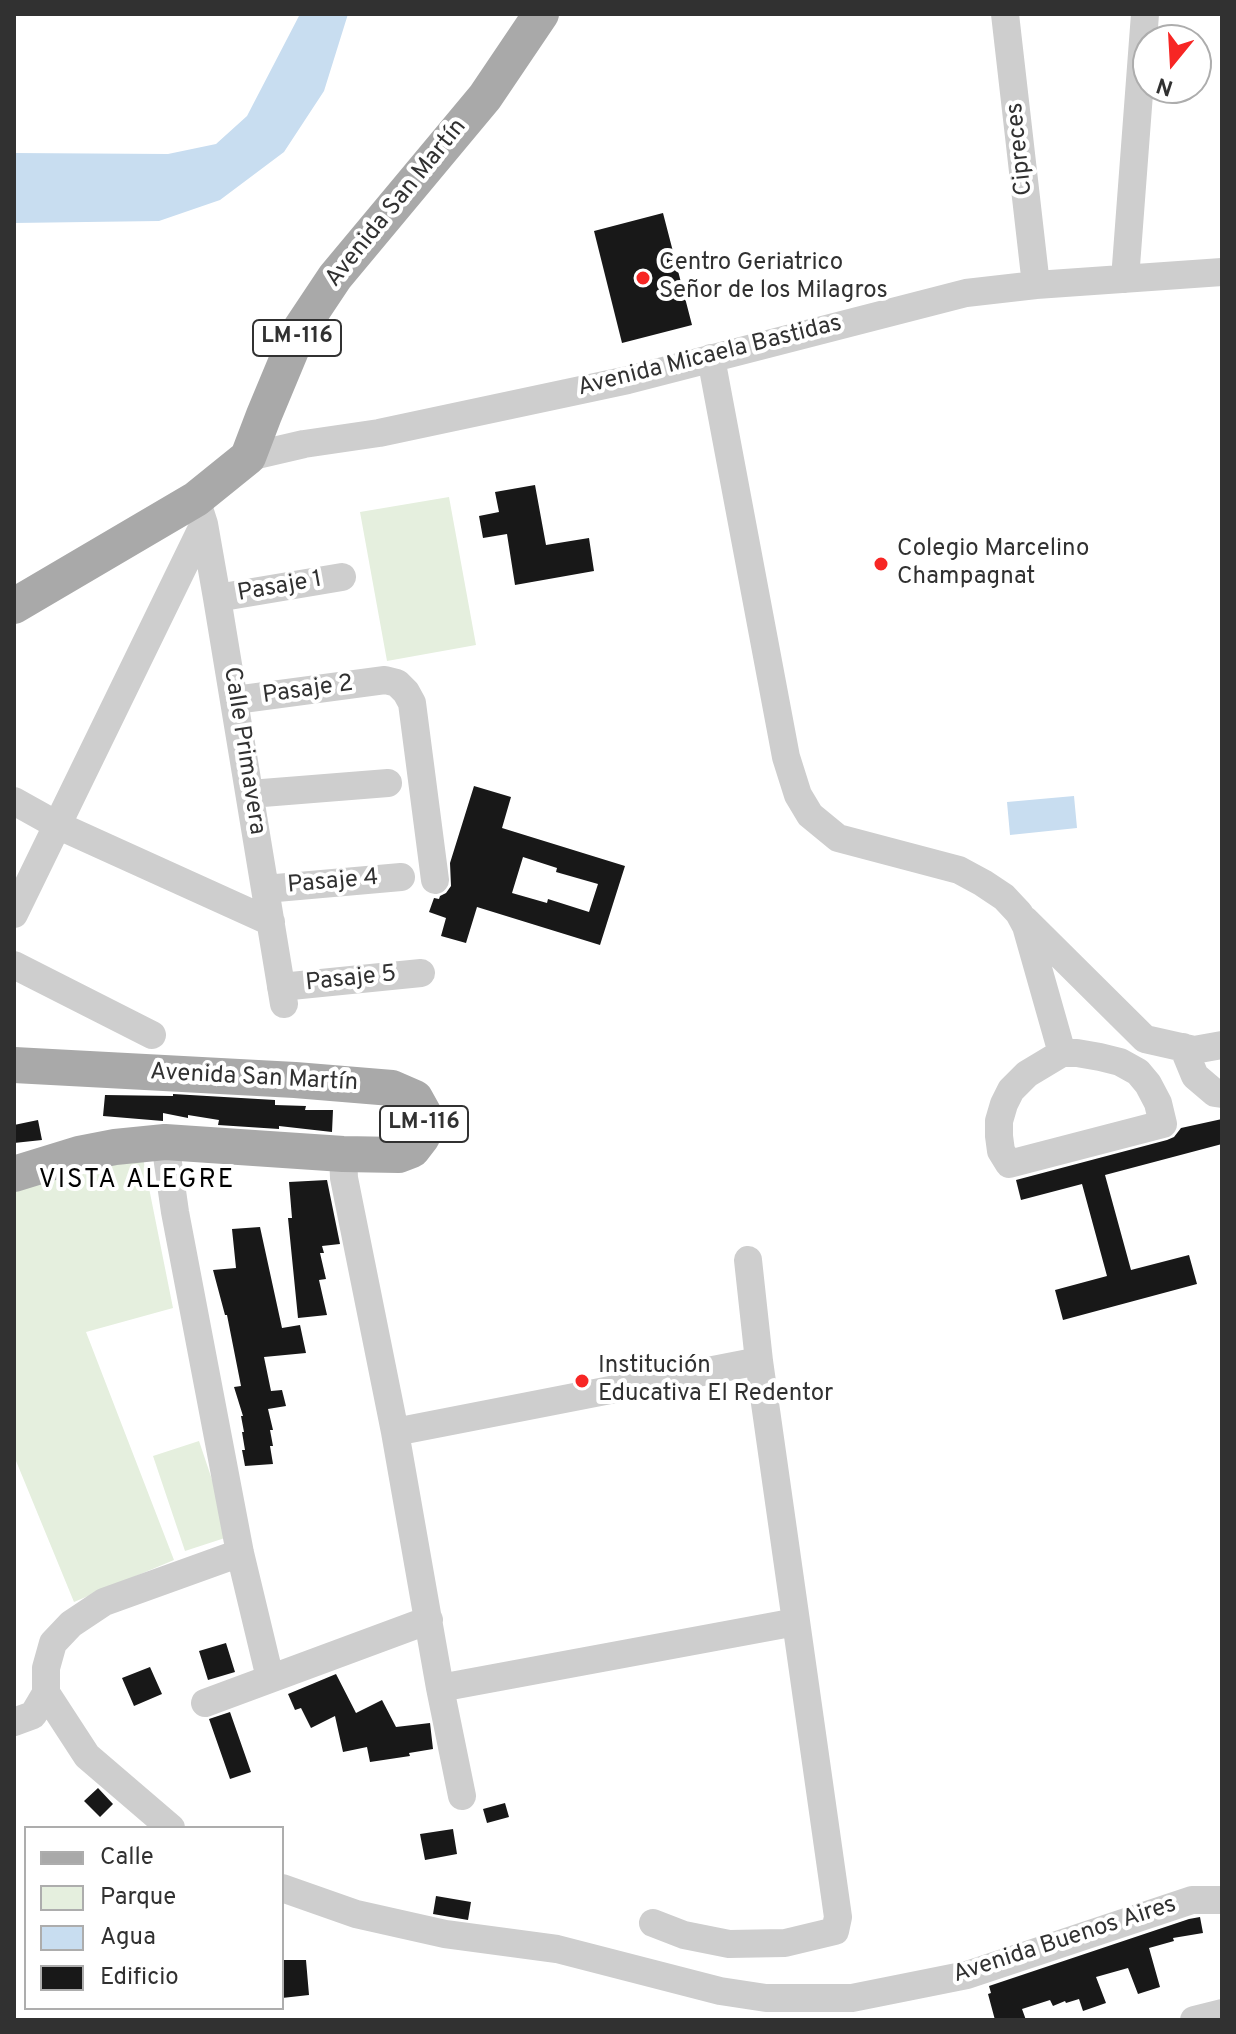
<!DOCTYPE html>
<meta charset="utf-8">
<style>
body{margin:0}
#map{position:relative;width:1236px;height:2034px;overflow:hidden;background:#fff;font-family:Overpass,sans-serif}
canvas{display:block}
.frame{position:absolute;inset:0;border:16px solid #313131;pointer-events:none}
.legend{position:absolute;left:24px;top:1826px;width:260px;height:184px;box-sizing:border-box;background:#fff;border:2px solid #adadad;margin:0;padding:10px 14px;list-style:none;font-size:24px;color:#313131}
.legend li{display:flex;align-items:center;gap:16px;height:40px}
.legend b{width:40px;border:2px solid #adadad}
.north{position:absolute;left:1132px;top:24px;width:80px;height:80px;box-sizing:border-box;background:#fff;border:2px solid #adadad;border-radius:50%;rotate:198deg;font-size:22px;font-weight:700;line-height:32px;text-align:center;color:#313131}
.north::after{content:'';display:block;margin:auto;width:28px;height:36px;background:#f72624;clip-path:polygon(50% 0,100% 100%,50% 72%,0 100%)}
</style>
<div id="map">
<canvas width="1236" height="2034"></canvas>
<div class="frame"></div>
<ul class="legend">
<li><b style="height:10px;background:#a9a9a9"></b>Calle</li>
<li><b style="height:22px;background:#e5efde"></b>Parque</li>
<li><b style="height:22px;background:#c8ddf0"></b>Agua</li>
<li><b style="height:22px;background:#181818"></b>Edificio</li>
</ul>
<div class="north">N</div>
</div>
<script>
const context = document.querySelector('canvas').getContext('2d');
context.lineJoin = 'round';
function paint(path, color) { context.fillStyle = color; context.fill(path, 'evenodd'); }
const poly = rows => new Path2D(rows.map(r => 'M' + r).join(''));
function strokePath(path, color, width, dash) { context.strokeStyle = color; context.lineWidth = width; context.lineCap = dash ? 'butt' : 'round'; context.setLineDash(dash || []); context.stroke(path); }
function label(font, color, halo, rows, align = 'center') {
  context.font = font + ' Overpass,sans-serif'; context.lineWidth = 8; context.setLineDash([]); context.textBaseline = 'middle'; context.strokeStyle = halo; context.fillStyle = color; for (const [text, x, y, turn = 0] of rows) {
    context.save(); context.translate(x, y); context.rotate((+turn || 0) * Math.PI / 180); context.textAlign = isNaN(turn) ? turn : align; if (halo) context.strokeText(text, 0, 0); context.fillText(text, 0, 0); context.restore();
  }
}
paint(poly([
 [449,497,476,645,387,661,360,512],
 [143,1158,173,1308,86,1332,174,1560,74,1602,14,1456,14,1190,30,1183],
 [199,1441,231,1536,185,1551,153,1456]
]), '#e5efde');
paint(poly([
 [300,14,348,14,324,91,284,152,220,200,159,221,14,223,14,153,168,154,216,144,247,116],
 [1074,796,1077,828,1010,835,1007,802]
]), '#c8ddf0');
paint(poly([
 [663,213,692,325,622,343,594,231],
 [535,485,546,545,589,538,594,571,515,585,507,534,483,538,479,516,499,512,495,492],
 [474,786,511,797,502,828,625,866,600,945,477,907,466,943,441,936,446,918,429,912,434,898,439,899,440,896,446,893,451,886,450,863],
 [523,857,557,868,556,872,598,884,589,912,548,899,547,903,512,893],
 [173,1094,275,1100,275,1105,306,1106,305,1110,333,1110,332,1132,279,1126,279,1129,218,1125,219,1120,188,1115,188,1118,163,1113,163,1121,103,1116,105,1095,173,1096],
 [1222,1119,1222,1144,1105,1175,1131,1270,1189,1255,1197,1284,1063,1320,1055,1290,1107,1276,1082,1184,1021,1200,1016,1180,1167,1140,1174,1137,1181,1128],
 [38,1120,42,1140,14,1143,14,1125],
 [327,1180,340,1244,322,1246,324,1253,320,1253,326,1279,319,1280,327,1315,298,1318,288,1218,292,1218,289,1182],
 [260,1227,282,1328,300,1325,306,1353,264,1357,271,1391,282,1390,286,1406,268,1409,273,1430,270,1430,273,1446,270,1446,273,1464,245,1466,242,1450,245,1450,242,1432,244,1432,241,1416,243,1416,234,1387,241,1386,227,1315,225,1315,213,1270,236,1268,232,1229],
 [226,1643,235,1672,208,1680,199,1651],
 [150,1667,162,1694,134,1706,122,1678],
 [336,1674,356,1713,382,1700,396,1727,430,1723,433,1749,409,1753,410,1756,370,1762,367,1747,343,1752,335,1716,311,1728,301,1708,295,1710,288,1694],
 [230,1712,251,1772,230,1779,209,1719],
 [98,1788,113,1804,100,1817,84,1801],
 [505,1803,509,1817,487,1823,483,1809],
 [453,1829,457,1854,425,1860,420,1834],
 [436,1896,471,1902,468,1920,433,1914],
 [1200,1917,1203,1933,1173,1938,1174,1941,1149,1948,1160,1987,1138,1994,1128,1968,1096,1977,1106,2003,1083,2011,1079,1999,1066,2003,1065,2001,1053,2006,1050,2000,1022,2009,1026,2020,995,2020,988,1994,991,1993,989,1986,1189,1919],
 [282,1960,306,1960,309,1995,282,1998]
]), '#181818');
strokePath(poly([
 [1005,14,1036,285],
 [1125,279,1145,14],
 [711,358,786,757,798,795,810,815,838,838,959,870,983,883,1004,897,1019,913,1026,926,1062,1053],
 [248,457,304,444,379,433,628,380,966,293,1036,285,1222,272],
 [196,499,204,524,217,598,284,1004],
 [217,598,342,577],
 [235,700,385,680,397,683,406,692,412,703,435,880],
 [250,794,388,783],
 [14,801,57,825,271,922],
 [265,889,401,877],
 [14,914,204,524],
 [1025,920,1145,1039,1194,1050,1222,1045],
 [14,965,152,1035],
 [281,987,421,973],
 [1183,1047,1195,1076,1215,1093,1222,1094],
 [1062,1053,1077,1053,1100,1057,1120,1062,1138,1072,1148,1084,1158,1103,1163,1124,1009,1164,1001,1151,999,1136,999,1121,1004,1104,1011,1090,1027,1074,1062,1053],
 [165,1142,175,1212,240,1553,270,1678],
 [343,1154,344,1178,395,1432,440,1688,462,1796],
 [395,1432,759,1361],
 [440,1688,796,1622],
 [205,1703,429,1620],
 [14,1722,33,1715,46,1693],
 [171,1828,87,1756,46,1693,46,1668,53,1643,71,1624,104,1602,240,1553],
 [282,1888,356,1914,445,1934,557,1949,720,1991,766,1998,852,1998,967,1975,1192,1900,1222,1900],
 [653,1923,684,1935,729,1944,785,1943,835,1931,838,1917,759,1361,748,1260],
 [1194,2020,1222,2013]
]), '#cecece', 28);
strokePath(poly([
 [14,606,196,499,248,457,264,415,299,331,335,277,485,97,541,14],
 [14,1065,295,1080,392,1088,415,1098,425,1116,422,1137,412,1150,399,1155,343,1154,165,1142,115,1147,79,1154,14,1174]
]), '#a9a9a9', 36);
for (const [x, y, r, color] of [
 [643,278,8,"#f72624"],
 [881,564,8,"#f72624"],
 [582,1381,8,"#f72624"]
]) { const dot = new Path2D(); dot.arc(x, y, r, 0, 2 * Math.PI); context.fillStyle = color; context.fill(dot); strokePath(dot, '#fff', 3); }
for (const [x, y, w] of [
 [297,338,88],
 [424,1124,88]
]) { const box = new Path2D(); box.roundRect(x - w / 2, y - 18, w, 36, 6); context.fillStyle = '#fff'; context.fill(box); strokePath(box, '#313131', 2); }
label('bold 22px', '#313131', null, [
 ["LM-116",297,338],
 ["LM-116",424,1124]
]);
label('24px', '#313131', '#fff', [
 ["Cipreces",1021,149,-96],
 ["Avenida San Martín",397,204,-51],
 ["Avenida Micaela Bastidas",710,357,-14],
 ["Pasaje 1",280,588,-10],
 ["Pasaje 2",308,691,-8],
 ["Calle Primavera",243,751,81],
 ["Pasaje 4",333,883,-5],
 ["Pasaje 5",351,980,-6],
 ["Avenida San Martín",254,1079,3],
 ["Avenida Buenos Aires",1065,1941,-18]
]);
label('24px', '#313131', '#fff', [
 ["Centro Geriatrico",659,264],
 ["Señor de los Milagros",659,292],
 ["Colegio Marcelino",897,550],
 ["Champagnat",897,578],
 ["Institución",598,1367],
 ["Educativa El Redentor",598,1395]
], 'left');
context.letterSpacing = '2px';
label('26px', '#000', '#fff', [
 ["VISTA ALEGRE",137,1182]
]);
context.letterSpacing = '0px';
</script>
